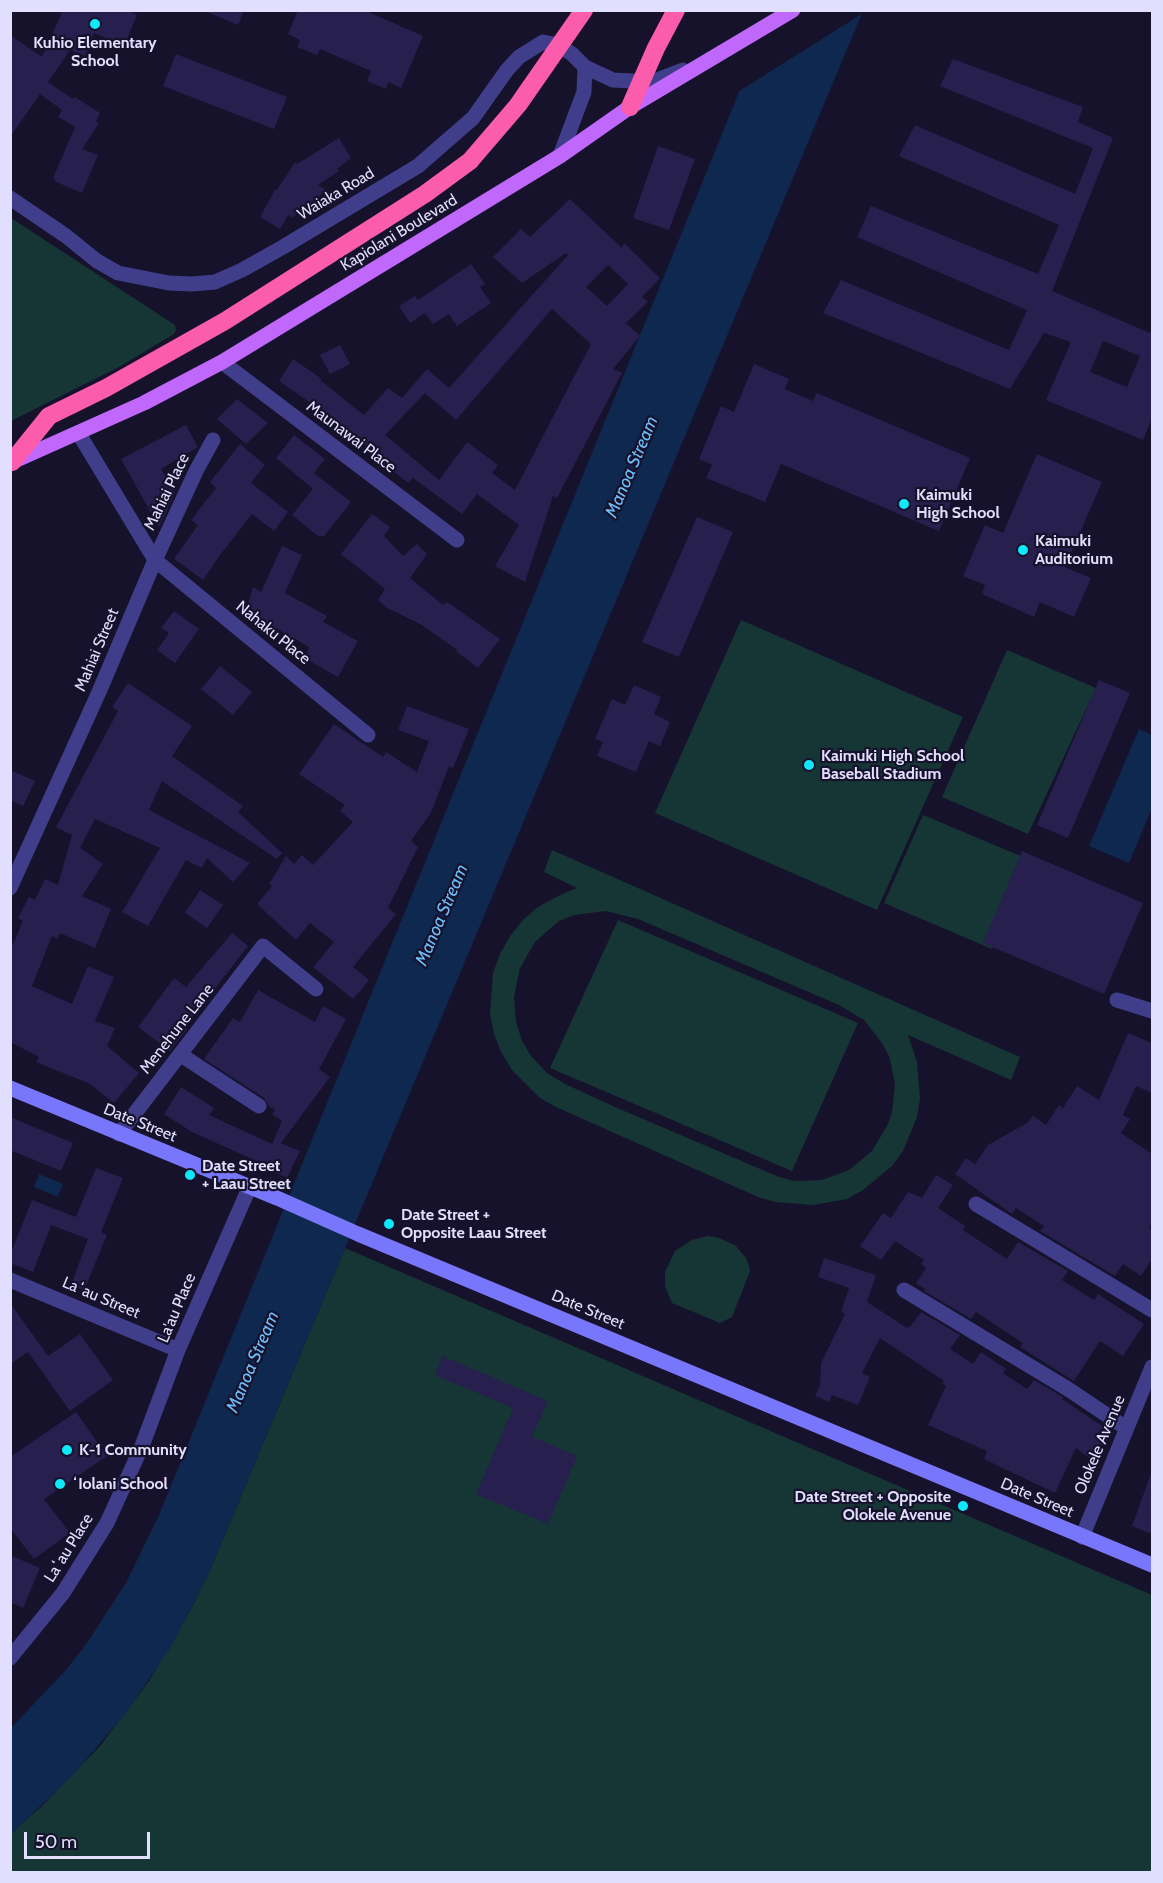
<!DOCTYPE html>
<meta charset="utf-8">
<style>
body{margin:0}
#map{position:relative;width:1163px;height:1883px;overflow:hidden;background:#16122c;font-family:Cabin,sans-serif}
canvas{display:block}
.frame{position:absolute;inset:0;border:12px solid #e1defe;pointer-events:none}
.scale{position:absolute;left:24px;top:1832px;width:126px;height:27px;box-sizing:border-box;border:3px solid #e1defe;border-top:0;padding-left:8px;font-size:18px;line-height:21px;white-space:nowrap;color:#e1defe;-webkit-text-stroke:4px #16122c;paint-order:stroke}
</style>
<div id="map">
<canvas width="1163" height="1883"></canvas>
<div class="frame"></div>
<div class="scale">50 m</div>
</div>
<script>
const context = document.querySelector('canvas').getContext('2d');
context.lineJoin = 'round';
function paint(path, color) { context.fillStyle = color; context.fill(path, 'evenodd'); }
const poly = rows => new Path2D(rows.map(r => 'M' + r).join(''));
function strokePath(path, color, width, dash) { context.strokeStyle = color; context.lineWidth = width; context.lineCap = dash ? 'butt' : 'round'; context.setLineDash(dash || []); context.stroke(path); }
function label(font, color, halo, rows, align = 'center') {
  context.font = font + ' Cabin,sans-serif'; context.lineWidth = 4.5; context.setLineDash([]); context.textBaseline = 'middle'; context.strokeStyle = halo; context.fillStyle = color; for (const [text, x, y, turn = 0] of rows) {
    context.save(); context.translate(x, y); context.rotate((+turn || 0) * Math.PI / 180); context.textAlign = isNaN(turn) ? turn : align; if (halo) context.strokeText(text, 0, 0); context.fillText(text, 0, 0); context.restore();
  }
}
paint(poly([
 [11,218,175,325,176,330,174,334,119,367,11,421],
 [741,620,963,717,877,910,655,813],
 [1007,650,1096,688,1028,834,942,797],
 [923,815,1030,860,992,949,884,903],
 [552,850,1020,1057,1011,1080,908,1035,917,1062,920,1099,917,1117,903,1151,892,1166,863,1190,847,1199,813,1205,775,1202,758,1197,556,1107,540,1098,512,1070,501,1052,494,1034,490,1013,493,973,500,954,510,936,523,920,538,907,560,895,577,888,544,872],
 [606,911,638,919,839,1005,864,1020,882,1043,889,1056,895,1084,892,1113,887,1126,872,1151,849,1170,822,1180,794,1181,779,1177,615,1107,565,1084,547,1073,531,1056,522,1041,516,1022,514,997,520,968,535,942,559,921,574,915],
 [618,920,858,1023,792,1171,550,1068],
 [708,1236,716,1237,735,1245,746,1258,749,1266,750,1271,732,1317,720,1323,672,1303,665,1286,665,1272,675,1251,692,1240],
 [345,1248,1152,1595,1152,1872,11,1872,10,1834,41,1807,100,1746,149,1681,190,1611,208,1575]
]), '#153634');
paint(poly([
 [770,11,863,11,208,1575,171,1647,125,1714,71,1777,11,1834,11,1728,65,1671,87,1643,127,1581,159,1515,733,107],
 [1139,729,1152,735,1152,808,1129,863,1089,846],
 [39,1174,63,1184,58,1197,34,1187]
]), '#0f284f');
paint(poly([
 [866,10,865,12,736,93,767,11]
]), '#16122c');
paint(poly([
 [63,10,127,10,137,15,124,46,94,33,85,56,70,50,48,82,73,99,75,97,100,113,96,121,99,123,82,149,98,155,82,193,54,181,55,178,53,178,75,127,58,117,62,110,40,94,10,137,10,35,42,57],
 [203,10,244,10,238,25],
 [298,10,364,10,423,36,401,88,388,82,386,89,367,81,371,71,320,49,317,55,297,47,300,40,288,34],
 [176,54,287,97,274,129,163,86],
 [953,59,1083,107,1078,122,1113,138,1052,291,1150,333,1152,327,1152,418,1143,440,1046,400,1071,342,1044,333,1010,389,823,313,841,280,1009,350,1027,310,857,237,871,206,1038,274,1059,225,899,156,915,125,1075,194,1093,148,940,86],
 [1103,341,1140,356,1127,387,1090,372],
 [339,138,351,158,337,169,339,171,318,185,325,189,310,210,302,205,295,216,293,215,292,218,288,215,280,229,260,217,275,190,277,190,295,162,297,164],
 [658,146,695,159,669,230,633,218],
 [570,199,622,248,624,243,660,278,642,297,648,302,626,323,640,336,613,369,622,373,557,498,553,496,525,582,495,566,519,525,477,494,462,514,413,478,408,483,382,462,384,460,315,406,279,381,293,359,322,379,320,380,364,415,388,388,402,398,427,369,449,388,568,255,566,253,522,283,493,257,521,229,530,237],
 [608,265,628,284,607,306,586,287],
 [552,309,591,344,515,490,492,473,498,465,467,442,439,480,385,435,425,393,456,420],
 [471,264,485,284,480,287,491,303,457,326,449,314,433,324,425,313,410,323,399,306,415,296,418,300],
 [340,345,350,364,330,374,320,355],
 [754,364,789,379,785,389,813,401,817,393,970,458,939,531,781,464,765,502,706,478,712,465,699,459,721,406,734,412],
 [237,399,268,423,246,444,217,419],
 [186,425,198,447,161,469,175,493,159,527,121,459],
 [294,435,325,459,314,473,351,502,324,536,318,536,292,515,313,489,276,458],
 [240,444,265,465,251,483,288,512,274,531,252,514,220,555,203,580,174,559,198,525,191,520,216,488,210,482],
 [1037,454,1102,482,1065,567,1091,578,1074,617,1040,602,1034,617,982,594,985,585,963,576,985,525,1003,533],
 [372,514,390,527,384,536,403,556,417,544,427,554,410,578,443,605,447,602,500,639,478,668,457,652,457,650,422,625,387,608,378,600,385,589,341,554],
 [697,517,733,532,679,657,642,642],
 [282,546,302,555,285,593,327,616,323,622,358,641,338,677,306,659,309,647,246,611,253,587,261,592],
 [174,611,199,629,175,663,157,650,169,633,161,628],
 [220,666,252,692,233,715,201,689],
 [1099,680,1130,693,1068,838,1037,825],
 [128,683,192,726,172,756,243,806,238,812,282,853,277,859,162,781,149,810,250,863,233,882,207,858,202,868,186,860,148,926,122,912,160,848,95,819,80,848,103,864,82,896,111,909,95,948,60,933,57,939,52,936,32,986,72,1004,88,966,114,977,95,1021,115,1028,107,1046,139,1073,114,1103,90,1084,36,1062,39,1057,10,1042,10,951,23,921,18,918,29,897,35,900,45,879,58,885,72,835,56,827,118,711,112,707],
 [634,685,661,697,654,714,670,722,660,746,649,741,636,772,597,756,603,742,595,739,612,699,625,705],
 [407,706,469,729,453,768,449,766,431,813,411,841,418,847,388,908,396,914,353,967,369,980,353,999,313,967,334,942,310,923,296,940,257,904,272,886,269,884,286,856,294,864,302,855,313,865,353,822,340,811,345,805,299,774,334,724,383,757,386,752,417,772,429,741,398,730],
 [10,770,35,781,23,806,10,800],
 [1022,851,1143,903,1104,994,983,943],
 [200,890,223,905,207,928,185,913],
 [232,933,248,946,185,1027,187,1029,170,1051,138,1027,174,978,186,987],
 [258,990,315,1022,323,1006,346,1019,319,1069,330,1077,281,1143,300,1151,287,1178,261,1166,263,1164,192,1132,164,1114,181,1087,214,1108,209,1115,272,1144,282,1121,272,1114,275,1110,269,1106,264,1098,204,1059,233,1018,240,1022],
 [1128,1033,1152,1043,1152,1093,1136,1086,1123,1115,1130,1119,1121,1133,1152,1154,1152,1222,1149,1228,1152,1230,1152,1259,1141,1276,1123,1264,1115,1276,1040,1231,1044,1226,1016,1208,1012,1214,955,1174,966,1158,975,1164,988,1145,1027,1123,1033,1116,1046,1125,1059,1105,1063,1108,1077,1086,1099,1100],
 [10,1117,73,1143,61,1171,10,1150],
 [96,1168,123,1178,101,1232,107,1235,84,1290,71,1285,88,1239,51,1225,33,1272,10,1263,10,1255,32,1200,76,1217],
 [936,1175,953,1185,938,1208,965,1226,963,1230,1007,1259,1018,1242,1068,1271,1062,1280,1094,1300,1098,1294,1144,1324,1123,1356,1100,1341,1074,1381,1020,1347,1023,1343,976,1312,971,1319,924,1291,925,1289,916,1283,926,1268,921,1264,924,1260,895,1241,881,1260,860,1246,883,1213,891,1218,908,1192,922,1198],
 [824,1258,876,1275,867,1302,907,1328,908,1326,910,1327,921,1312,960,1335,950,1349,973,1364,981,1352,1006,1369,1003,1373,1027,1389,1034,1380,1063,1397,1062,1399,1111,1432,1092,1460,1076,1448,1055,1493,984,1459,987,1451,928,1425,946,1386,942,1383,944,1381,880,1338,862,1373,870,1377,858,1405,832,1395,829,1402,815,1396,820,1385,821,1363,845,1314,841,1312,849,1288,818,1277],
 [10,1303,48,1356,80,1334,113,1380,70,1411,28,1352,10,1364],
 [442,1356,548,1401,532,1437,577,1456,548,1524,476,1494,513,1408,435,1375],
 [76,1412,107,1456,44,1499,70,1533,34,1559,10,1528,10,1457],
 [1151,1474,1152,1475,1152,1534,1132,1526],
 [10,1555,40,1568,23,1608,10,1602]
]), '#271f4d');
strokePath(poly([
 [560,156,584,92,585,67],
 [10,198,66,236,97,261,118,273,169,283,192,284,215,282,242,270,283,247,418,166,473,118,507,70,519,57,543,42,558,45,572,54,585,67,613,80,652,82,683,70],
 [222,362,457,540],
 [213,440,196,471,155,560,368,735],
 [10,888,99,692,155,560,79,434],
 [1117,1000,1152,1011],
 [181,1055,259,1106],
 [119,1134,263,946,316,989],
 [976,1204,1152,1310],
 [10,1280,178,1350],
 [904,1290,1068,1389,1126,1428],
 [1082,1537,1152,1367],
 [10,1658,63,1593,107,1523,142,1446,178,1350,250,1186]
]), '#403e8a', 15);
strokePath(poly([
 [10,1088,277,1198,358,1234,1152,1565]
]), '#7877fc', 15);
strokePath(poly([
 [10,463,144,403,222,362,560,156,630,107,793,10]
]), '#c168fc', 15);
strokePath(poly([
 [630,107,656,48,676,10],
 [12,462,49,416,106,388,225,321,425,194,470,161]
]), '#fc5cac', 18);
strokePath(poly([
 [470,161,518,105,584,10]
]), '#fc5cac', 18);
for (const [x, y, r, color] of [
 [95,24,6,"#0ee8fa"],
 [904,504,6,"#0ee8fa"],
 [1023,550,6,"#0ee8fa"],
 [809,765,6,"#0ee8fa"],
 [190,1175,6,"#0ee8fa"],
 [389,1224,6,"#0ee8fa"],
 [67,1450,6,"#0ee8fa"],
 [60,1484,6,"#0ee8fa"],
 [963,1506,6,"#0ee8fa"]
]) { const dot = new Path2D(); dot.arc(x, y, r, 0, 2 * Math.PI); context.fillStyle = color; context.fill(dot); strokePath(dot, '#16122c', 2); }
label('bold 16px', '#e1defe', '#16122c', [
 ["Kuhio Elementary",95,43,"center"],
 ["School",95,61,"center"],
 ["Kaimuki",916,495],
 ["High School",916,513],
 ["Kaimuki",1035,541],
 ["Auditorium",1035,559],
 ["Kaimuki High School",821,756],
 ["Baseball Stadium",821,774],
 ["Date Street",202,1166],
 ["+ Laau Street",202,1184],
 ["Date Street +",401,1215],
 ["Opposite Laau Street",401,1233],
 ["K-1 Community",79,1450],
 ["ʻIolani School",72,1484],
 ["Date Street + Opposite",951,1497,"right"],
 ["Olokele Avenue",951,1515,"right"]
], 'left');
label('16px', '#e1defe', '#16122c', [
 ["Waiaka Road",336,194,-31],
 ["Kapiolani Boulevard",399,233,-31],
 ["Maunawai Place",351,437,37],
 ["Mahiai Place",167,492,-64],
 ["Nahaku Place",273,633,39],
 ["Mahiai Street",97,650,-67],
 ["Menehune Lane",177,1029,-52],
 ["Date Street",140,1123,22],
 ["Laʻau Street",101,1298,23],
 ["La'au Place",177,1308,-67],
 ["Date Street",588,1310,23],
 ["Olokele Avenue",1100,1445,-67],
 ["Date Street",1037,1498,23],
 ["Laʻau Place",69,1548,-58]
]);
label('italic 18px', '#6ebefc', '#16122c', [
 ["Manoa Stream",632,467,-67],
 ["Manoa Stream",442,915,-67],
 ["Manoa Stream",253,1362,-67]
]);
</script>
